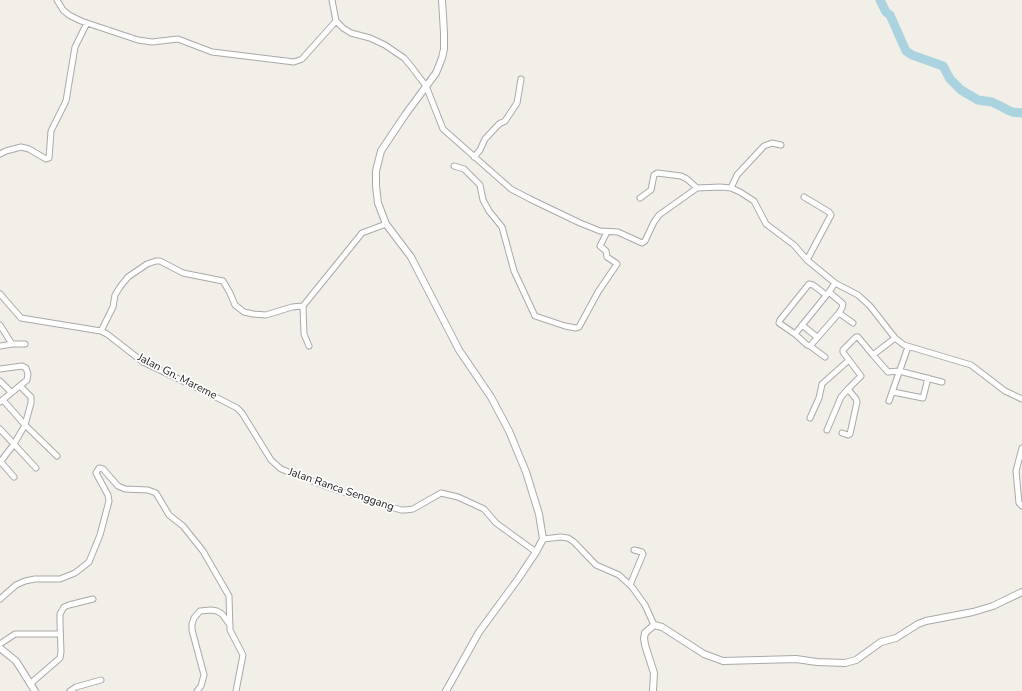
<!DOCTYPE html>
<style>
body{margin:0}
canvas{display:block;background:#f2efe9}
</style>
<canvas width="1022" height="691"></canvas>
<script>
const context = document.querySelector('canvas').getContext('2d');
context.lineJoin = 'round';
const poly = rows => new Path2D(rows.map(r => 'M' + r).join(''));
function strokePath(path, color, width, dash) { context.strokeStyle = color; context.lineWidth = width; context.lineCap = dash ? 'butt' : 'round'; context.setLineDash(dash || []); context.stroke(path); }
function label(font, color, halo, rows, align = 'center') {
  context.font = font + ' "Nunito Sans",sans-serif'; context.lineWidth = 3.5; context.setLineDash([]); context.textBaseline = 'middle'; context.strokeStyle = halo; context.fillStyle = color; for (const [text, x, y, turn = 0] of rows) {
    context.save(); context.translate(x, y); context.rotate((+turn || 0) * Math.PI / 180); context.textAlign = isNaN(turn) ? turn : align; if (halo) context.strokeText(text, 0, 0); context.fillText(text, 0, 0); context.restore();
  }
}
strokePath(poly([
 [880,0,886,12,890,15,906,51,912,55,943,66,950,79,961,90,978,100,992,102,1012,112,1022,113]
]), '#aad3df', 9);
const minor = poly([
 [57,0,63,10,69,15,81,21,138,40,152,42,178,39,212,52,294,62,302,59,336,21],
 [332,0,336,21,343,28,351,33,370,38,385,45,404,58,410,65,426,86,443,129,511,189,530,199,580,223,600,231,618,232,642,243,645,241,654,222,659,215,697,188,720,187,731,188,740,192,754,201,766,224,794,245,807,260,835,283,858,295,870,306,895,338,904,345,971,365,1005,391,1022,399],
 [0,154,6,151,21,147,29,149,46,159,49,158,51,131,66,101,75,47,87,23],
 [474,157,480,150,485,139,499,124,505,121,517,103,521,79],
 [454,166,464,169,480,185,483,200,489,211,502,227,514,271,535,316,565,326,576,328,579,327,598,292,617,264,616,263,607,257,606,251,600,246,607,232],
 [731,188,737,175,764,146,772,143,781,145],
 [804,197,829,212,831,215,807,260],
 [640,198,651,190,654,175,657,173,681,176,687,179,697,188],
 [0,294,21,318,101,331,107,334,143,362,208,393,237,408,242,413,271,460,281,469,328,487,401,510,405,510,413,509,441,493,458,497,484,509,496,523,536,552],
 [826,295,813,285,809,284,780,320,779,323,795,334,829,292,835,283],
 [303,306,304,334,309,346],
 [839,313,853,323],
 [0,325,12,344],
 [802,325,817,337],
 [101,331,113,307,115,295,120,287,128,277,147,264,156,261,160,261,183,273,223,281,230,293,235,305,244,312,253,314,266,315,292,307,303,306,362,233,386,224],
 [795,334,807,345,810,346,839,313,842,308,843,304,829,292],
 [0,346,12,344,25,344],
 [810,346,825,357],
 [873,355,888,372,899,371,942,382],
 [0,369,22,366,26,368,28,374,27,380,0,402],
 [0,381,11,392],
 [893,392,923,398,928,378],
 [3,400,25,425,57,456],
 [889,401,908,347],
 [810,418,819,398,822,384,849,360],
 [0,429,36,468],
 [827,430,841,397,848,389],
 [842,433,848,435,850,434,857,402,856,399,848,389,861,376,843,352,843,350,856,337,858,337,873,355,895,338],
 [1022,448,1016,471,1019,503,1022,506],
 [0,461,14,477],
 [1,461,14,444,25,425,31,403,31,397,20,386],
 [543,539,561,537,568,538,574,542,596,565,619,575,632,587,645,605,654,625],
 [630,585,643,554,642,552,634,550],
 [0,599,16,585,25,581,35,579,60,579,75,573,89,562,100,535,109,501,108,495,96,473,99,468,103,469,118,486,125,489,148,490,156,493,169,515,183,526,203,551,229,596,230,630,243,655,236,691],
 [0,644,15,634,60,634],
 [30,684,60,658,61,652,60,623,60,614,64,607,69,605,93,599],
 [70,691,76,687,101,680],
 [197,691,201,686,204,675,192,630,192,624,194,618,200,611,211,610,217,611,222,614,230,625]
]);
const tertiary = poly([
 [442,0,444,33,444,49,442,58,436,73,405,115,381,151,376,171,376,186,378,203,386,224,411,257,459,350,491,397,509,431,526,472,539,514,543,539,536,552,518,579,479,632,446,691],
 [0,648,16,661,35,691],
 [653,691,654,673,645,645,644,638,645,633,654,625,662,627,704,654,723,661,796,659,817,662,845,663,856,660,881,642,896,638,918,624,926,621,973,612,993,606,1022,592]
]);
strokePath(minor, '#a9a9a9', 7);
strokePath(tertiary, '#a9a9a9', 8);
strokePath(minor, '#fff', 5);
strokePath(tertiary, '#fff', 6);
label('11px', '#222', '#fff', [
 ["Jalan Gn. Mareme",177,377,27],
 ["Jalan Ranca Senggang",341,490,19]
]);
</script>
